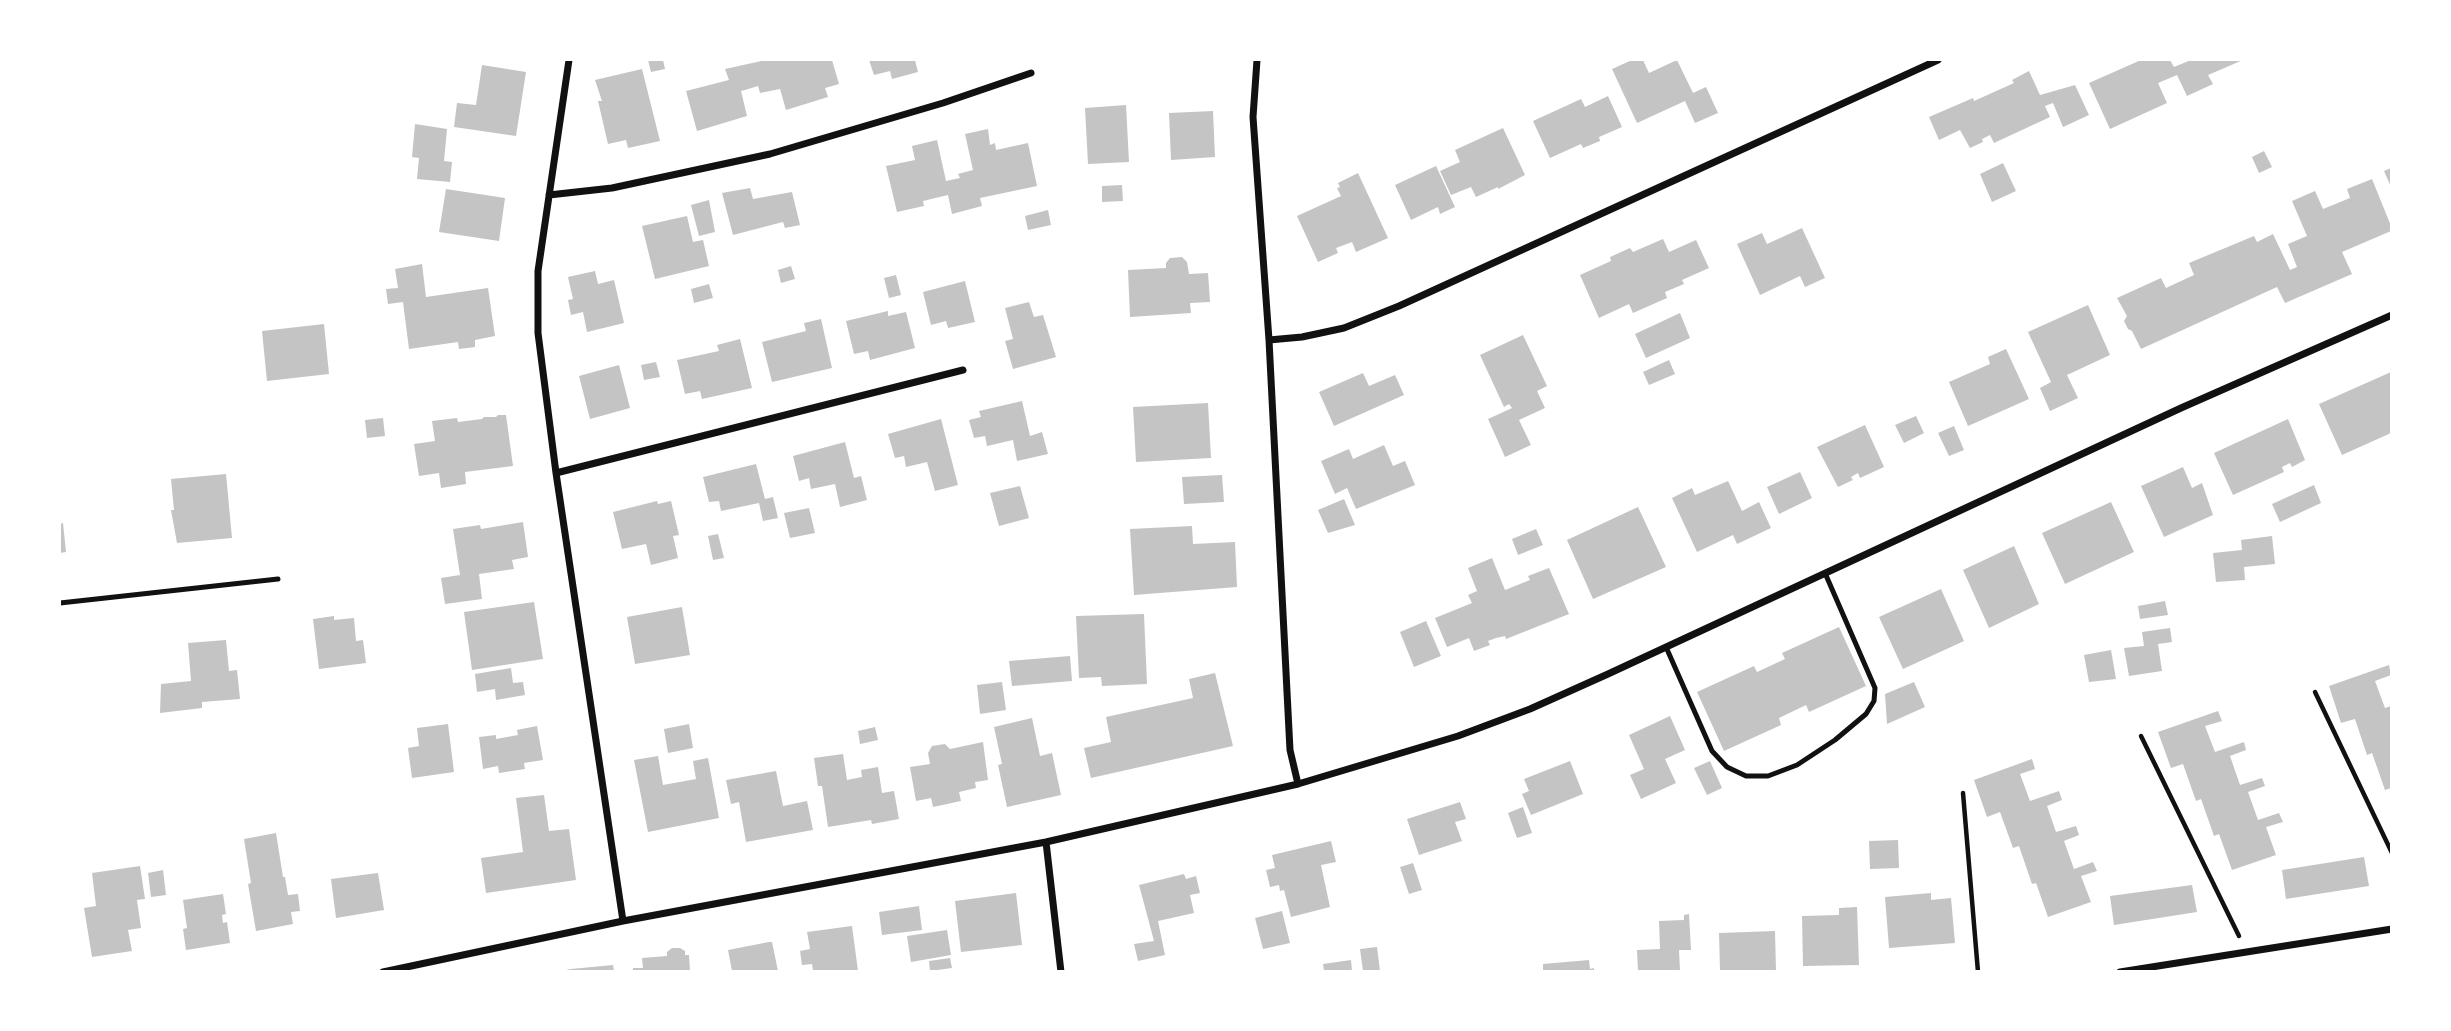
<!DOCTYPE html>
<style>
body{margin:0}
#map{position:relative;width:2451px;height:1031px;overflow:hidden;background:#fff;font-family:Bitter,serif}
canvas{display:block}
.frame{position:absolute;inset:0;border:61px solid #fff;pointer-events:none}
</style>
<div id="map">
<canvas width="2451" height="1031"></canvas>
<div class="frame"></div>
</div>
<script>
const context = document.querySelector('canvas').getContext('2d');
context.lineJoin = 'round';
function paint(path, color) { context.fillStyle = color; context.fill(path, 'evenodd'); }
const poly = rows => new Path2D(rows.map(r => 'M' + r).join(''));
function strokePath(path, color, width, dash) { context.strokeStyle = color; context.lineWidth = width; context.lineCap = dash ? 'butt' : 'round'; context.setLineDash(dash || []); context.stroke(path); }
paint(poly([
 [648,60,663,60,665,69,651,72],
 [766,60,832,60,839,84,825,88,828,97,786,110,780,89,760,93,758,86,745,90,741,91,747,116,697,131,686,91,729,80,725,69],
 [869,60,915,60,918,72,892,79,890,71,874,75],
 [1632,60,1643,60,1649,73,1677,60,1693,93,1706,87,1718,113,1695,123,1685,101,1637,123,1612,69],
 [2141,60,2170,60,2174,67,2191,60,2243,60,2208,75,2213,84,2187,96,2177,75,2158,83,2167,103,2110,129,2089,83],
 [482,65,526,72,516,136,454,127,457,103,476,105],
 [642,69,660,141,628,148,626,140,608,144,598,101,602,101,595,80],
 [2029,71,2040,95,2075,85,2089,115,2063,127,2053,103,2045,106,2050,117,1994,143,1990,135,1982,139,1983,142,1970,148,1960,130,1939,140,1929,117,1973,98,1974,101,2014,83,2012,80],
 [1608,96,1622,127,1599,137,1600,141,1583,148,1581,144,1550,158,1533,121,1581,99,1585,107],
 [1126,105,1129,162,1088,164,1085,108],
 [1213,111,1215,157,1171,160,1169,113],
 [415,124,447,129,444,161,452,162,450,182,417,179,419,158,412,157],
 [1503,128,1525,175,1498,189,1498,187,1476,197,1471,187,1451,195,1440,171,1460,162,1455,150],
 [988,129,990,145,995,143,996,150,1028,143,1037,186,980,198,982,206,952,214,948,195,923,201,924,206,897,212,886,166,915,160,912,146,937,140,946,181,960,178,958,174,973,170,965,134],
 [2264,151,2272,167,2259,173,2252,157],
 [2003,163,2016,191,1992,202,1980,174],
 [1436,166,1455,207,1440,214,1438,207,1411,220,1395,185],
 [2391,168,2391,187,2384,171],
 [1358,173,1388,238,1356,252,1352,242,1336,248,1338,253,1318,262,1297,216,1341,196,1337,188,1340,187,1338,183],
 [2372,179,2391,226,2391,231,2342,252,2352,274,2285,303,2277,287,2141,349,2132,331,2128,329,2124,321,2127,316,2117,298,2161,278,2166,288,2194,275,2189,263,2254,236,2257,242,2273,234,2290,270,2297,267,2288,244,2307,236,2292,201,2315,191,2323,209,2350,198,2347,189],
 [1122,185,1123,201,1102,202,1102,186],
 [750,188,753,199,792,192,800,225,785,228,783,222,733,235,722,193],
 [446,189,505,198,499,241,439,232],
 [709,200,715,232,699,236,691,205],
 [1048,210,1051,225,1028,230,1025,216],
 [687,216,693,242,703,240,709,266,655,279,642,226],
 [1802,228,1825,278,1805,287,1800,276,1760,295,1737,244,1762,233,1767,244],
 [1663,239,1669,252,1696,240,1709,268,1682,280,1684,284,1665,292,1667,298,1633,313,1629,304,1599,318,1580,275,1611,261,1610,257,1630,248,1633,252],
 [1182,257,1187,262,1189,274,1208,273,1210,302,1190,303,1191,313,1130,317,1128,270,1166,268,1166,263,1170,258],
 [422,264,426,297,488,288,495,336,475,340,475,347,459,349,458,342,409,349,403,302,388,304,386,289,398,288,395,269],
 [791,266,795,279,781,283,778,270],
 [595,271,598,284,614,280,624,323,587,332,583,312,571,315,568,300,573,299,568,277],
 [896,275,901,295,889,298,884,278],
 [965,281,975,322,948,328,946,321,931,325,923,292],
 [709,284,713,298,694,303,691,289],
 [1029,302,1034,317,1043,315,1056,357,1013,369,1005,341,1013,339,1005,308],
 [2088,305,2110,355,2067,375,2078,398,2050,411,2040,388,2051,382,2028,332],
 [888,311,888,316,906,312,915,348,870,360,868,351,854,354,846,321],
 [1680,313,1690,338,1646,358,1635,334],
 [821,319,832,368,772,382,762,342,806,331,804,323],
 [324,324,329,374,267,381,262,331],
 [1523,335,1547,386,1537,391,1545,408,1519,420,1531,445,1505,457,1488,419,1512,408,1509,404,1504,407,1480,355],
 [740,339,752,388,702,399,700,391,685,394,677,360,719,351,717,345],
 [2006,349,2029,399,1968,426,1949,382,1990,364,1988,357],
 [1669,360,1675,374,1649,385,1643,372],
 [656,362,660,377,644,380,641,365],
 [619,365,630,408,590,419,579,376],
 [2391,372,2391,433,2342,455,2319,404],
 [1363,373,1369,386,1395,375,1404,395,1334,426,1319,392],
 [1022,401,1030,436,1042,432,1048,454,1017,461,1013,440,987,446,985,436,974,438,969,420,981,417,979,411],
 [1208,403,1211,458,1136,462,1133,407],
 [498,415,506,415,513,466,465,472,466,484,441,488,439,473,419,476,414,444,435,441,432,421,457,418,458,422,482,419,484,417,496,417],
 [1916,416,1924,433,1904,443,1895,425],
 [383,418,385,436,367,438,365,420],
 [941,419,958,485,935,491,927,462,906,467,904,456,895,458,888,434],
 [2288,419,2305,460,2292,467,2290,463,2282,467,2284,472,2233,495,2214,453],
 [1865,425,1884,467,1860,478,1858,473,1851,477,1853,480,1838,487,1817,447],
 [1954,426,1964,450,1949,456,1938,433],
 [845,442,854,478,861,476,867,500,840,507,835,484,811,489,809,478,799,481,793,456],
 [1384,445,1393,466,1405,461,1415,485,1356,509,1347,488,1335,494,1321,461,1349,449,1353,459],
 [756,464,765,499,773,497,778,518,763,521,759,503,721,511,719,501,709,502,703,477],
 [2183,467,2192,488,2202,483,2213,515,2164,537,2141,486],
 [1800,472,1812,498,1779,514,1767,487],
 [226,474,232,538,177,543,171,510,174,510,171,479],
 [1222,475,1224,502,1184,504,1182,477],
 [1728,481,1742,511,1759,502,1771,528,1737,544,1733,535,1697,552,1672,498,1692,488,1695,495],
 [2314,485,2321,503,2280,522,2272,504],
 [1020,486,1029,518,999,526,990,493],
 [1344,499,1355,525,1328,533,1318,510],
 [657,501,658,504,671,501,679,535,673,536,678,558,651,565,646,544,622,549,613,512],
 [2111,502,2134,552,2065,584,2042,533],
 [1638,507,1666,567,1593,599,1567,540],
 [809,508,815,533,790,538,784,513],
 [523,522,528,557,512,560,514,569,479,574,482,599,445,604,441,578,460,575,453,529,480,525,481,529],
 [63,523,66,552,60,553,60,524],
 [1192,526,1193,544,1235,542,1237,587,1134,595,1130,529],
 [1536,529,1543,545,1518,555,1512,539],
 [718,534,724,558,713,560,708,536],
 [2272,536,2275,564,2244,567,2245,580,2216,582,2213,553,2242,550,2241,540],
 [2014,546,2039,604,1989,628,1963,570],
 [1492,558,1505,590,1530,580,1528,576,1549,568,1569,614,1506,639,1505,636,1496,638,1488,641,1490,645,1474,651,1469,638,1447,647,1435,618,1472,603,1468,595,1477,591,1468,568],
 [1941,589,1964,641,1903,669,1879,617],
 [2165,601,2168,615,2140,619,2138,606],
 [534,602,543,659,472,670,464,612],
 [682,607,690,655,635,664,627,617],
 [1144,614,1147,684,1102,686,1101,677,1079,678,1076,616],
 [334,616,334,620,354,618,356,641,363,640,366,663,319,669,313,619],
 [1426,621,1441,656,1414,667,1400,632],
 [1839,627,1866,686,1809,712,1806,705,1779,718,1781,725,1724,751,1697,692,1754,666,1757,672,1785,659,1782,653],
 [2170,628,2172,642,2158,644,2162,671,2129,676,2124,648,2144,646,2142,632],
 [226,640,229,671,237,670,240,699,202,702,202,708,160,713,161,684,191,681,188,643],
 [2111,650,2116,679,2089,682,2084,655],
 [1070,656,1072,681,1012,686,1009,661],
 [2389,665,2391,675,2375,681,2385,708,2391,706,2391,788,2385,790,2372,753,2367,755,2355,719,2341,723,2329,686],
 [511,668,513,683,523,682,525,695,496,700,495,689,477,692,475,674],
 [1215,673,1233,746,1091,778,1084,748,1111,742,1106,717,1193,698,1189,679],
 [1002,682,1006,710,980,714,977,685],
 [1914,682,1925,707,1887,724,1885,694],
 [2218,711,2222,721,2205,726,2215,752,2244,742,2246,750,2230,756,2240,785,2262,778,2265,786,2248,792,2258,820,2279,813,2283,822,2266,827,2276,855,2232,870,2219,834,2214,836,2201,799,2196,801,2183,764,2171,768,2158,732],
 [1670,716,1685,750,1665,759,1676,783,1641,799,1630,775,1644,769,1629,735],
 [1032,718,1040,756,1052,753,1061,795,1007,807,998,765,1002,764,994,727],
 [448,724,454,772,412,778,408,748,419,746,417,728],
 [689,724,693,748,668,753,664,729],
 [537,726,543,760,524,763,525,769,499,773,498,766,483,769,479,737,496,735,496,739,518,735,517,730],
 [875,727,878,740,860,744,858,731],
 [983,742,988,780,975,782,976,788,959,792,961,801,933,807,931,798,916,801,910,767,930,764,928,753,932,746,945,744,950,749],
 [843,754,847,780,862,777,861,770,878,767,882,793,894,791,899,819,872,824,871,820,828,827,822,786,818,786,814,758],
 [658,756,663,785,696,779,693,761,708,758,719,818,648,832,634,760],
 [2032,759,2035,769,2020,774,2030,801,2059,791,2062,800,2047,806,2056,832,2076,826,2079,835,2064,841,2074,869,2093,862,2097,871,2081,876,2091,902,2048,917,2036,883,2032,884,2019,846,2013,848,2000,812,1987,817,1974,780],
 [1570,761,1583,794,1531,815,1522,794,1529,791,1524,779],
 [1710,761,1722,788,1707,795,1694,768],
 [776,771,783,806,807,801,813,830,746,842,739,802,731,804,726,780],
 [544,795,549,831,569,829,576,880,486,893,481,858,523,852,516,798],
 [1460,802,1466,819,1455,822,1462,841,1419,855,1407,819],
 [1523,807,1532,833,1517,838,1508,813],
 [276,833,283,877,285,877,288,895,298,894,300,911,291,912,293,924,256,931,248,884,251,883,244,839],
 [1898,840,1899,868,1870,869,1869,841],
 [1331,841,1336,862,1321,865,1330,907,1291,917,1284,890,1280,891,1279,885,1270,887,1266,870,1275,868,1272,855],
 [2364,857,2369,886,2286,899,2282,870],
 [1413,863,1422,890,1409,894,1400,867],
 [140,866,145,899,137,900,141,928,128,930,132,951,92,957,84,908,96,906,92,873],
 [163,870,166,895,151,897,148,873],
 [378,873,384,910,336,918,331,879],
 [1184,874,1186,879,1196,876,1200,893,1190,895,1194,913,1158,921,1165,955,1138,961,1134,944,1154,941,1139,885],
 [2192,885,2197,912,2114,925,2110,896],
 [1016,893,1022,945,961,952,955,901],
 [1931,893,1931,900,1951,898,1955,943,1889,948,1885,897],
 [223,894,226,914,222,915,223,923,227,922,230,943,186,950,183,929,187,928,183,900],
 [919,906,922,930,882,935,879,912],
 [1857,907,1859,965,1803,966,1802,916,1839,915,1839,908],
 [1282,911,1290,943,1263,949,1255,918],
 [1689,914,1691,950,1679,950,1680,971,1638,971,1637,950,1660,949,1659,921,1684,920,1684,915],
 [852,926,858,971,813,971,812,964,802,965,800,951,810,949,807,932],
 [947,930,951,955,911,962,907,936],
 [1775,931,1776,971,1720,971,1719,933],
 [769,942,772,942,778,971,732,971,728,950],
 [1377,947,1380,971,1363,971,1360,949],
 [672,948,680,948,685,951,685,955,689,955,690,971,633,971,633,968,643,968,642,958,667,956,667,952],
 [950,958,952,968,930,971,929,961],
 [1351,960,1352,971,1324,971,1323,964],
 [1589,960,1590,969,1594,968,1594,971,1543,971,1543,964],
 [613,965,614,971,561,971,571,969]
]), '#c4c4c4');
strokePath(poly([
 [2315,692,2392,853],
 [2141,736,2239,936],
 [1963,793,1978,972]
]), '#111', 4.5);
strokePath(poly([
 [60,603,278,579],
 [1666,647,1712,751,1727,767,1746,776,1768,776,1797,765,1835,740,1866,714,1874,701,1875,688,1825,573]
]), '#111', 5);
strokePath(poly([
 [569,60,538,271,538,333,556,473,623,921],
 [1257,60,1253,117,1269,340,1290,750,1298,784],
 [549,195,612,188,770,154,943,103,1031,73],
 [1269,340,1302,337,1344,328,1399,306,1938,60],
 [556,473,963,370],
 [1046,842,1061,972],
 [383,972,623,921,1046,842,1298,784,1458,736,1530,709,1608,674,2181,408,2392,315],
 [2120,972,2392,929]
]), '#111', 7);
</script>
